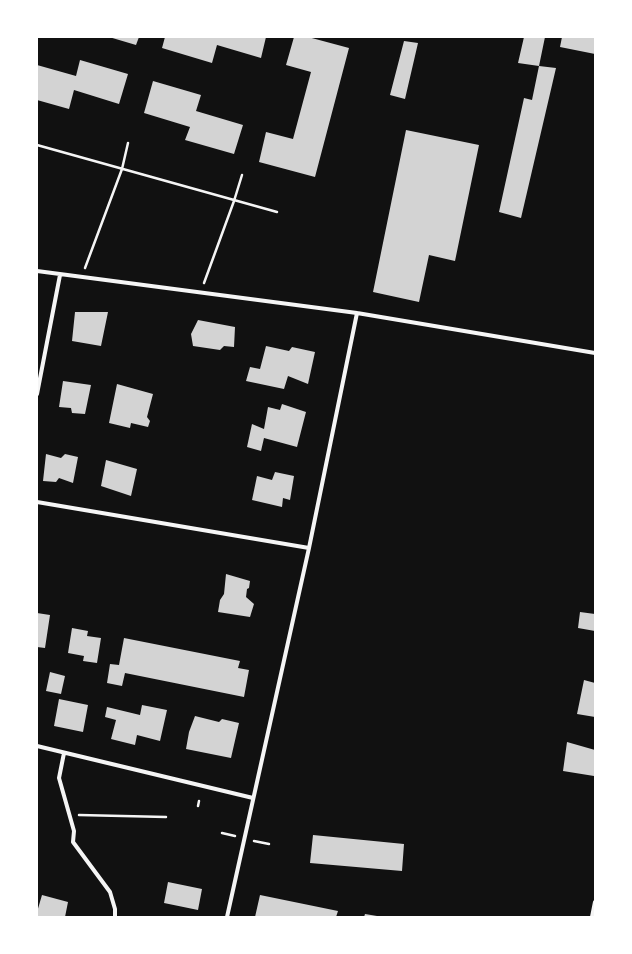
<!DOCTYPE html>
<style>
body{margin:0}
#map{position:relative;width:632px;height:954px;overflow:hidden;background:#111;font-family:"Open Sans",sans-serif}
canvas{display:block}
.frame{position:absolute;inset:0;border:38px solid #fff;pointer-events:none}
</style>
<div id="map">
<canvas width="632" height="954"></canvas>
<div class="frame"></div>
</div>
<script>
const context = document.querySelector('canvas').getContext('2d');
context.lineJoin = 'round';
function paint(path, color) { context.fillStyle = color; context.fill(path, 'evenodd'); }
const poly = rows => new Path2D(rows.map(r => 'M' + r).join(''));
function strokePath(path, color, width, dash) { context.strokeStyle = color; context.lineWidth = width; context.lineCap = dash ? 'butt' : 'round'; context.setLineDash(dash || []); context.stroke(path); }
paint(poly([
 [109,37,139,37,136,45],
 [165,37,266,37,261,58,217,45,212,63,162,48],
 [294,37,308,37,349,48,315,177,259,162,266,132,293,139,311,72,286,65],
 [524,37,545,37,539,66,518,63],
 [562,37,595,37,595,54,560,47],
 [404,41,418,43,405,99,390,95],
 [80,60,128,74,119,104,74,90,69,109,37,100,37,65,76,76],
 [539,66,556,68,521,218,499,212,524,98,532,100],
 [153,81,201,95,196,111,243,125,234,154,185,140,190,127,144,113],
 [406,130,479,145,455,261,429,255,419,302,373,292],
 [75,312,108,312,101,346,72,341],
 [198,320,235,327,234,347,224,346,220,350,193,346,191,334],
 [266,346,289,351,292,347,315,352,308,384,288,376,284,389,246,381,250,367,260,369],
 [63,381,91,385,85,414,72,413,71,408,59,407],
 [117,384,153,394,147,417,150,421,148,427,131,423,130,428,109,423],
 [282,404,306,412,297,447,264,438,261,451,247,447,252,424,264,429,268,407,280,410],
 [46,454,61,458,65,454,78,457,73,483,59,478,56,482,43,481],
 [106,460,137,469,131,496,101,486],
 [275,472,294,476,290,500,283,498,282,507,252,500,257,476,272,480],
 [226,574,250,581,249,588,247,589,246,597,254,604,250,617,218,612,220,600,224,594],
 [580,612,595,614,595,631,578,628],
 [37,613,50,615,45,648,37,647],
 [72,628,88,631,87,636,101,638,97,663,83,661,84,656,68,653],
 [124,638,240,661,238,668,249,670,244,697,125,673,122,686,107,683,110,664,119,665],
 [50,672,65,676,61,694,46,691],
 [584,680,595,683,595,717,577,714],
 [59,699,88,705,83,732,54,726],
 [142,705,167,710,160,741,137,735,135,745,111,739,116,720,105,717,107,707,140,715],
 [195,716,219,722,222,719,239,723,231,758,186,749,189,732],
 [567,742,595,750,594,776,563,771],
 [313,835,404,844,402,871,310,863],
 [168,882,202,889,198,910,164,903],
 [42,895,68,902,65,917,37,917,37,912],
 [260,895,338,911,336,917,255,917],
 [365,914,377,916,377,917,364,917]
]), '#d3d3d3');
strokePath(poly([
 [37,145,277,212],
 [85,268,122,169,128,143],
 [204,283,234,201,242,175],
 [198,806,199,801],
 [79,815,166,817],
 [222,833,235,836],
 [254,841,269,844]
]), '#f5f5f5', 2.5);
strokePath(poly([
 [37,271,357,313,595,353],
 [37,394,60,275],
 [37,502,309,548],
 [37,746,253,798],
 [64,753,59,778,74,831,73,842,110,892,115,909,115,917],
 [227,917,309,548,357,313],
 [592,917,595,902]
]), '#f5f5f5', 4);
</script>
